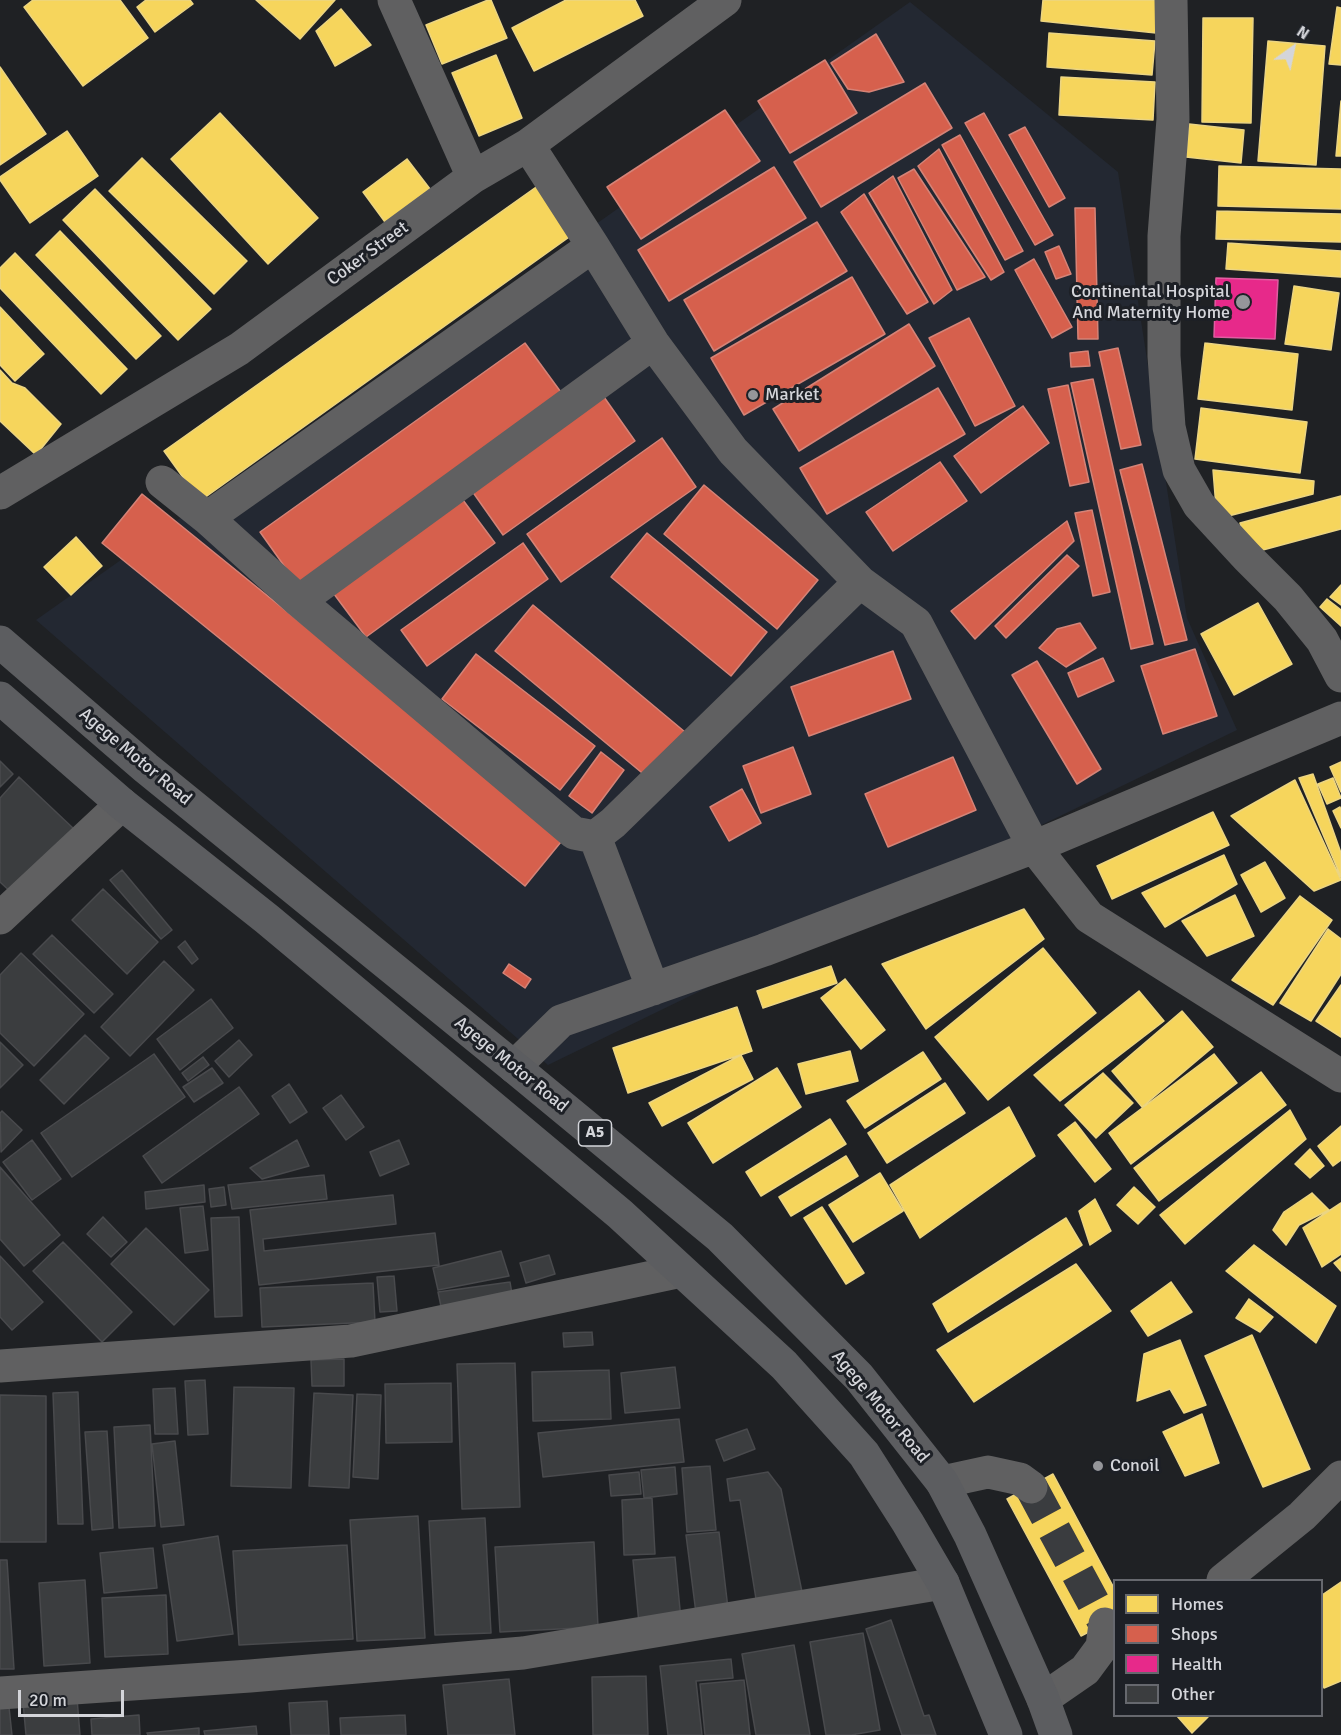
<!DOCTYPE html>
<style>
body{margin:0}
#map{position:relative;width:1341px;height:1735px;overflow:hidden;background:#1f2124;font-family:Signika,sans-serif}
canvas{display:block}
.legend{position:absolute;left:1113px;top:1579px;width:210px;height:138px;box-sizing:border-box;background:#1d2026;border:2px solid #66686e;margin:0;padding:8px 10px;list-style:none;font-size:18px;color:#d4d5da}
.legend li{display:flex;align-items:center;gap:12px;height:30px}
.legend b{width:30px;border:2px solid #66686e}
.north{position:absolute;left:1263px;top:18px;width:60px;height:60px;-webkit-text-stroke:4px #1d2026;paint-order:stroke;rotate:33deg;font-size:16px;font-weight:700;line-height:24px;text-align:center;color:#d4d5da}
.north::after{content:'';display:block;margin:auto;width:21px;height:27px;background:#d4d5da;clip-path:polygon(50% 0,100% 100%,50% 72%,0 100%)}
.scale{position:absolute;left:18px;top:1690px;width:106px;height:27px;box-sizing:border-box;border:3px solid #d4d5da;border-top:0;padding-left:8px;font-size:18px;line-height:21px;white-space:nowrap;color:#d4d5da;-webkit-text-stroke:4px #1d2026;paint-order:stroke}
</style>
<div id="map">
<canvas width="1341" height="1735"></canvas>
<ul class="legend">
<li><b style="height:16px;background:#f6d55c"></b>Homes</li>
<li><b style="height:16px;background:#d6604d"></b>Shops</li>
<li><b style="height:16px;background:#e7298a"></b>Health</li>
<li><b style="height:16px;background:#3b3d3f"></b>Other</li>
</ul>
<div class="north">N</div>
<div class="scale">20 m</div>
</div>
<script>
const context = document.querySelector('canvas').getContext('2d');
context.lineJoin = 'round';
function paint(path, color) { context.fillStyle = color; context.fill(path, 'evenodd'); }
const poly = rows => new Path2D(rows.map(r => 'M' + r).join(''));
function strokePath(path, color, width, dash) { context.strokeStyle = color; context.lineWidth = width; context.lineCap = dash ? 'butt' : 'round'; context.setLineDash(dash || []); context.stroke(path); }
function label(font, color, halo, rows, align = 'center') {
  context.font = font + ' Signika,sans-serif'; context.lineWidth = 6; context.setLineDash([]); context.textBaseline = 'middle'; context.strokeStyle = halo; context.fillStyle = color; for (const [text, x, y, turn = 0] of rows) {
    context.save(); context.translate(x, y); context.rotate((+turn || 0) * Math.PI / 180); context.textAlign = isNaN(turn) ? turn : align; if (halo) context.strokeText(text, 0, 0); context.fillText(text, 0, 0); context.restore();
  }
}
paint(poly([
 [910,2,1118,172,1187,618,1237,730,548,1065,36,620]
]), '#232832');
const homes = poly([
 [33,0,120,0,148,38,83,86,24,7,33,0],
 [146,0,190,0,193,4,155,32,137,7,146,0],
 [256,0,335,0,300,39,256,0],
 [488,0,491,0,507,38,442,64,426,25,488,0],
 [566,0,635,0,643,16,534,71,512,28,566,0],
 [1043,0,1160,0,1156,33,1041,21,1043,0],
 [1337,7,1341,8,1341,65,1329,64,1337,7],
 [341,9,371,45,335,66,316,31,341,9],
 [1203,18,1253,18,1251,123,1202,122,1203,18],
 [1049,33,1155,41,1152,75,1047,67,1049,33],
 [1268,41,1325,46,1316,165,1258,161,1268,41],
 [496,55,522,118,479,136,452,73,496,55],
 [0,67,46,134,0,165,0,67],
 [1061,77,1155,82,1153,120,1059,115,1061,77],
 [1341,101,1341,156,1336,156,1341,101],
 [220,113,318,218,268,264,171,159,220,113],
 [1189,124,1244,130,1241,163,1186,157,1189,124],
 [67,131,98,176,30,223,0,180,0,177,67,131],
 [142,158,247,261,214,294,109,191,142,158],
 [407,159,430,189,385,222,363,192,407,159],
 [1219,166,1341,169,1341,209,1218,206,1219,166],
 [539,185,572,235,200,501,164,451,539,185],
 [95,189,211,309,178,340,63,220,95,189],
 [1217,211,1341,214,1341,242,1216,239,1217,211],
 [60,231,161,336,136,359,36,255,60,231],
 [1228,243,1341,251,1341,277,1226,269,1228,243],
 [15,253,127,369,101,394,0,288,0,268,15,253],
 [1294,286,1339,293,1331,350,1285,344,1294,286],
 [0,307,44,354,15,381,0,365,0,307],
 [1205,343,1298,354,1292,410,1198,399,1205,343],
 [0,370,12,383,25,388,61,424,36,455,0,421,0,370],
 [1201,408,1307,422,1300,473,1195,459,1201,408],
 [1213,470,1314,481,1313,494,1217,519,1213,470],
 [1341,496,1341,529,1248,554,1240,523,1341,496],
 [76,537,102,566,71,595,44,567,76,537],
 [1341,585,1341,605,1330,597,1341,585],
 [1327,599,1341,610,1341,626,1320,607,1327,599],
 [1258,603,1292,664,1234,695,1201,634,1258,603],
 [1341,762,1341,792,1330,767,1341,762],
 [1313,774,1341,853,1341,877,1299,778,1313,774],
 [1333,778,1341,798,1327,804,1318,784,1333,778],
 [1295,780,1341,880,1314,891,1231,816,1295,780],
 [1340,807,1341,810,1341,828,1333,811,1340,807],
 [1213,812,1229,845,1112,899,1097,866,1213,812],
 [1224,855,1237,884,1165,927,1142,893,1224,855],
 [1265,862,1285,898,1261,912,1241,875,1265,862],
 [1235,895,1254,936,1207,956,1182,921,1235,895],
 [1300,896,1332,920,1273,1005,1232,980,1300,896],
 [1024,909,1044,939,926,1029,882,964,1024,909],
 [1328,929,1341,939,1341,974,1311,1021,1280,1003,1328,929],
 [1043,948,1096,1013,988,1100,935,1037,1043,948],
 [831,966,837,983,763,1008,757,991,831,966],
 [845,979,885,1030,861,1049,821,998,845,979],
 [1341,985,1341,1037,1316,1021,1341,985],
 [1139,991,1164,1021,1060,1101,1034,1075,1139,991],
 [737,1007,752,1051,628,1093,613,1048,737,1007],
 [1182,1011,1213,1047,1142,1107,1112,1071,1182,1011],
 [850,1051,858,1081,806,1094,798,1064,850,1051],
 [923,1052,941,1079,865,1128,847,1101,923,1052],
 [1214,1054,1237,1083,1131,1164,1109,1133,1214,1054],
 [741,1055,753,1079,662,1126,649,1103,741,1055],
 [777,1068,801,1107,713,1163,688,1123,777,1068],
 [1261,1072,1286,1105,1159,1201,1134,1168,1261,1072],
 [1103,1073,1133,1103,1096,1138,1065,1105,1103,1073],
 [945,1083,965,1113,887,1163,868,1133,945,1083],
 [1009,1107,1035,1156,920,1238,890,1185,1009,1107],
 [1290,1110,1306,1139,1185,1244,1160,1215,1290,1110],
 [830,1119,846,1144,761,1196,746,1172,830,1119],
 [1075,1122,1111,1169,1095,1182,1058,1135,1075,1122],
 [1341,1126,1341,1160,1333,1166,1318,1146,1341,1126],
 [1310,1149,1324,1166,1310,1178,1295,1164,1310,1149],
 [846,1156,858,1176,791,1216,779,1197,846,1156],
 [880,1173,903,1211,853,1242,829,1205,880,1173],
 [1134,1187,1155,1207,1138,1224,1117,1205,1134,1187],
 [1312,1193,1329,1210,1299,1225,1286,1245,1273,1230,1284,1212,1312,1193],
 [1095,1199,1111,1231,1090,1245,1079,1211,1095,1199],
 [1341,1203,1341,1254,1322,1267,1303,1228,1341,1203],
 [822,1207,864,1273,846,1284,804,1218,822,1207],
 [1066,1218,1082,1245,948,1332,933,1304,1066,1218],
 [1254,1245,1336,1306,1316,1343,1226,1271,1254,1245],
 [1341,1258,1341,1271,1334,1263,1341,1258],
 [1076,1264,1111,1311,974,1402,937,1350,1076,1264],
 [1171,1282,1192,1312,1148,1336,1131,1311,1171,1282],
 [1249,1299,1273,1317,1260,1332,1236,1318,1249,1299],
 [1252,1335,1310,1469,1263,1487,1205,1356,1252,1335],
 [1180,1340,1206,1405,1184,1413,1170,1389,1137,1401,1144,1354,1180,1340],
 [1202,1414,1219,1463,1185,1476,1163,1432,1202,1414],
 [1053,1474,1114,1588,1114,1619,1081,1636,1007,1499,1053,1474],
 [1341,1582,1341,1681,1324,1688,1322,1682,1322,1595,1341,1582],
 [1177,1716,1206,1716,1208,1717,1192,1733,1177,1716]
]);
paint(homes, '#f6d55c');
strokePath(homes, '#ecd582', 1.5);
const shops = poly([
 [876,34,904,82,869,92,848,89,831,63,876,34],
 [825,60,857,113,790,153,758,101,825,60],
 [925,83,952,128,821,207,794,162,925,83],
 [725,110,760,161,641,239,607,187,725,110],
 [984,113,1053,235,1035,245,965,123,984,113],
 [1025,127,1065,198,1049,207,1009,135,1025,127],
 [960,135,1023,251,1005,260,942,145,960,135],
 [939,149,1004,272,991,280,918,166,939,149],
 [774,167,806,218,669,301,638,250,774,167],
 [914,169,985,277,957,290,898,178,914,169],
 [893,176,952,290,934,304,869,193,893,176],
 [864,194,928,302,907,314,841,212,864,194],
 [1075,208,1095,208,1098,339,1078,339,1075,208],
 [817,222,847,271,714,351,684,300,817,222],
 [1059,246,1071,274,1056,279,1045,252,1059,246],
 [1034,259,1072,327,1052,338,1015,270,1034,259],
 [852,277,885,334,744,415,711,358,852,277],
 [969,318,1015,406,975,426,929,338,969,318],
 [909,324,935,366,799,451,773,409,909,324],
 [525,343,563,395,297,584,260,532,525,343],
 [1118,348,1141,445,1121,449,1099,352,1118,348],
 [1088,351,1090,366,1071,367,1070,353,1088,351],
 [1093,379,1153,644,1131,649,1071,383,1093,379],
 [1068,385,1089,482,1070,486,1048,389,1068,385],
 [938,388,965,434,827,514,800,468,938,388],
 [604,397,635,441,503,535,472,491,604,397],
 [1023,406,1049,443,981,493,954,456,1023,406],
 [662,438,696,487,561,582,527,534,662,438],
 [940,462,967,501,893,551,866,512,940,462],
 [1142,464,1187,640,1165,645,1120,470,1142,464],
 [704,485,818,580,777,629,664,534,704,485],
 [142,494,565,837,525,886,102,543,142,494],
 [460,496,495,543,366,637,331,590,460,496],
 [1092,510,1110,592,1093,596,1075,513,1092,510],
 [1067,521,1074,541,975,639,951,611,1067,521],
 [647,533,767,632,731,676,611,577,647,533],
 [523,543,548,579,427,666,401,630,523,543],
 [1067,555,1079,566,1006,638,995,626,1067,555],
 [533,605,685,732,647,777,495,651,533,605],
 [1080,623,1096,648,1066,667,1039,648,1057,629,1080,623],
 [1195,649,1217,716,1163,734,1141,666,1195,649],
 [893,651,911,699,809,736,791,687,893,651],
 [476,654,595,746,560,790,442,699,476,654],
 [1103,658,1114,681,1078,697,1068,673,1103,658],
 [1037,661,1101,769,1077,784,1012,675,1037,661],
 [793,747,811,794,761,813,743,766,793,747],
 [601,752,624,770,592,813,569,796,601,752],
 [953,757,976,810,888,847,865,794,953,757],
 [742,789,761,823,729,841,710,807,742,789],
 [509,964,531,979,525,988,503,973,509,964]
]);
paint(shops, '#d6604d');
strokePath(shops, '#d58377', 1.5);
const health = poly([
 [1216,278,1278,280,1275,339,1214,337,1216,278]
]);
paint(health, '#e7298a');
strokePath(health, '#e15da2', 1.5);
const building = poly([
 [0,761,13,774,0,787,0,761],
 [19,777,74,829,13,894,0,882,0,798,19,777],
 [122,870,172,930,161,939,110,880,122,870],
 [103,889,158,942,127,974,72,920,103,889],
 [52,935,113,994,94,1013,33,954,52,935],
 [185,941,198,959,192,964,178,947,185,941],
 [21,953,84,1014,34,1066,0,1033,0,975,21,953],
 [164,961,194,990,130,1056,101,1027,164,961],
 [211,999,233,1028,180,1070,157,1039,211,999],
 [85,1035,109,1058,64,1104,40,1080,85,1035],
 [239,1040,252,1055,229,1077,215,1061,239,1040],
 [0,1042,23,1065,0,1088,0,1042],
 [154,1054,185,1097,72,1177,41,1133,154,1054],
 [203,1057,209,1065,188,1081,182,1073,203,1057],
 [212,1068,223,1083,194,1102,183,1087,212,1068],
 [289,1084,307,1112,290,1123,272,1096,289,1084],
 [239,1087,259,1114,162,1183,143,1156,239,1087],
 [341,1095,364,1127,346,1140,323,1108,341,1095],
 [2,1111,22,1130,1,1152,0,1113,2,1111],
 [32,1140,61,1179,32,1200,3,1162,32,1140],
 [297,1140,309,1166,262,1179,250,1168,297,1140],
 [399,1140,409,1164,380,1176,370,1152,399,1140],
 [0,1167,60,1235,24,1266,0,1239,0,1167],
 [324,1175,327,1199,232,1209,228,1185,324,1175],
 [204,1185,205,1202,146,1209,145,1192,204,1185],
 [224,1187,226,1205,211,1207,209,1189,224,1187],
 [393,1195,396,1224,263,1239,264,1251,435,1233,439,1265,259,1285,250,1210,393,1195],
 [203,1206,208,1250,185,1253,180,1208,203,1206],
 [103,1217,127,1242,111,1257,87,1234,103,1217],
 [239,1217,242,1316,215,1317,211,1218,239,1217],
 [146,1228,209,1290,174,1325,111,1264,146,1228],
 [63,1242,132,1312,102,1342,33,1271,63,1242],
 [501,1251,509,1276,438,1290,433,1268,501,1251],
 [549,1255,555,1274,526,1283,520,1263,549,1255],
 [0,1256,43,1302,12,1330,0,1317,0,1256],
 [394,1276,397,1311,380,1312,377,1277,394,1276],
 [510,1282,514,1306,443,1316,438,1292,510,1282],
 [373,1283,375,1322,262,1327,260,1288,373,1283],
 [592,1332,593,1345,564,1347,563,1333,592,1332],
 [344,1359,344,1386,312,1386,311,1360,344,1359],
 [515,1363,520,1507,462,1509,457,1364,515,1363],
 [675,1367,680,1408,625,1413,621,1373,675,1367],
 [609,1370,611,1419,533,1421,532,1372,609,1370],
 [205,1380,208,1434,188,1435,185,1381,205,1380],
 [451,1383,452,1442,386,1443,385,1384,451,1383],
 [234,1387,294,1388,291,1488,231,1486,234,1387],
 [175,1388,178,1434,155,1434,153,1389,175,1388],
 [78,1392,83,1524,58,1524,53,1393,78,1392],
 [314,1393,353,1395,349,1488,309,1486,314,1393],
 [357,1394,381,1395,378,1479,353,1477,357,1394],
 [0,1395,46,1396,46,1542,0,1542,0,1395],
 [679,1419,684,1462,543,1477,538,1433,679,1419],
 [150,1425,155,1526,119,1528,114,1427,150,1425],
 [747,1429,755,1449,724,1461,716,1440,747,1429],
 [107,1431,113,1528,92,1530,85,1432,107,1431],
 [175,1441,184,1525,161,1527,152,1444,175,1441],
 [710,1466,716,1530,687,1532,682,1468,710,1466],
 [675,1467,677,1494,644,1498,641,1470,675,1467],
 [639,1472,641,1494,611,1496,609,1475,639,1472],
 [768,1472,781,1489,802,1592,756,1599,740,1500,730,1501,727,1479,768,1472],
 [652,1498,655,1554,624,1555,622,1500,652,1498],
 [418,1516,425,1638,357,1641,350,1520,418,1516],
 [485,1518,491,1633,435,1635,429,1521,485,1518],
 [719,1532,729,1617,697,1621,686,1535,719,1532],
 [218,1536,233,1634,177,1641,163,1545,218,1536],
 [594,1542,598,1627,500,1632,495,1547,594,1542],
 [347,1545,353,1639,239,1645,233,1551,347,1545],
 [153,1548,157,1588,104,1593,100,1553,153,1548],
 [675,1557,681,1620,639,1624,633,1560,675,1557],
 [0,1560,7,1560,14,1669,0,1669,0,1560],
 [85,1580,90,1663,44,1666,39,1583,85,1580],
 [166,1595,168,1654,105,1657,102,1598,166,1595],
 [891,1620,924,1716,929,1715,936,1735,902,1735,866,1629,891,1620],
 [863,1633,880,1730,851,1735,826,1735,810,1642,863,1633],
 [794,1645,810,1735,756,1735,742,1654,794,1645],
 [731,1659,733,1678,696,1681,702,1735,668,1735,660,1666,731,1659],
 [646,1676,648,1735,593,1735,592,1677,646,1676],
 [509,1679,515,1735,448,1735,443,1685,509,1679],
 [744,1680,750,1735,705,1735,700,1684,744,1680],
 [77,1698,80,1735,26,1735,23,1702,77,1698],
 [327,1701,329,1735,291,1735,289,1703,327,1701],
 [9,1707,12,1735,0,1735,0,1708,9,1707],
 [139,1715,140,1735,92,1735,91,1719,139,1715],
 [405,1715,406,1735,341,1735,340,1718,405,1715],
 [256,1726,257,1735,205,1735,204,1731,256,1726],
 [199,1728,199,1735,148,1735,147,1733,199,1728]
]);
paint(building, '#3b3d3f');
strokePath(building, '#494a4d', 1.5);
strokePath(poly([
 [1031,1487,1105,1624]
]), '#3a3c3f', 33, [33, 16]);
strokePath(poly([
 [394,0,473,177],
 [1171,0,1173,119,1164,236,1164,356,1169,427,1179,470,1199,505,1247,557,1288,598,1322,640,1341,676],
 [528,145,593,246,653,343,733,451,860,582,916,623,1034,847,1089,917,1341,1076],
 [162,482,207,518,299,601,574,833,595,837,613,823,860,582],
 [0,493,239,349,473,177,528,145,725,0],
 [207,518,593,246],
 [299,601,653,343],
 [595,837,653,989],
 [0,918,122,804],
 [514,1067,561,1021,764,950,1034,847,1341,718],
 [0,1366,351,1341,681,1271],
 [942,1482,988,1472,1020,1479,1031,1487],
 [1223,1580,1302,1516,1341,1477],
 [0,1693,250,1676,523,1653,943,1583],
 [1043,1699,1085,1670,1102,1647,1105,1624]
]), '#606061', 33);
strokePath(poly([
 [0,642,146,768,514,1067,720,1237,859,1377,942,1482,970,1535,1043,1699,1056,1735],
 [0,698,122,804,267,919,620,1214,784,1365,864,1454,908,1523,943,1583,1006,1735]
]), '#5c5d60', 33);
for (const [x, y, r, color] of [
 [1243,302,8,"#95969a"],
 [753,395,6,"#95969a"],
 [1098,1466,6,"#95969a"]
]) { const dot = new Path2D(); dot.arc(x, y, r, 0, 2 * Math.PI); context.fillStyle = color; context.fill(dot); strokePath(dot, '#1d2026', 2); }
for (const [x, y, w] of [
 [595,1133,33]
]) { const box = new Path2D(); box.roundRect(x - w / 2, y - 13, w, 26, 4.5); context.fillStyle = '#1d2026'; context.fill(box); strokePath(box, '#d4d5da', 1.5); }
label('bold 16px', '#d4d5da', null, [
 ["A5",595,1133]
]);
label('18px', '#d4d5da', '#1d2026', [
 ["Coker Street",368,254,-36],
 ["Agege Motor Road",135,757,40],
 ["Agege Motor Road",511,1065,39],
 ["Agege Motor Road",880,1407,50]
]);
label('18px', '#d4d5da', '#1d2026', [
 ["Continental Hospital",1230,292,"right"],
 ["And Maternity Home",1230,313,"right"],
 ["Market",765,395],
 ["Conoil",1110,1466]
], 'left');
</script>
